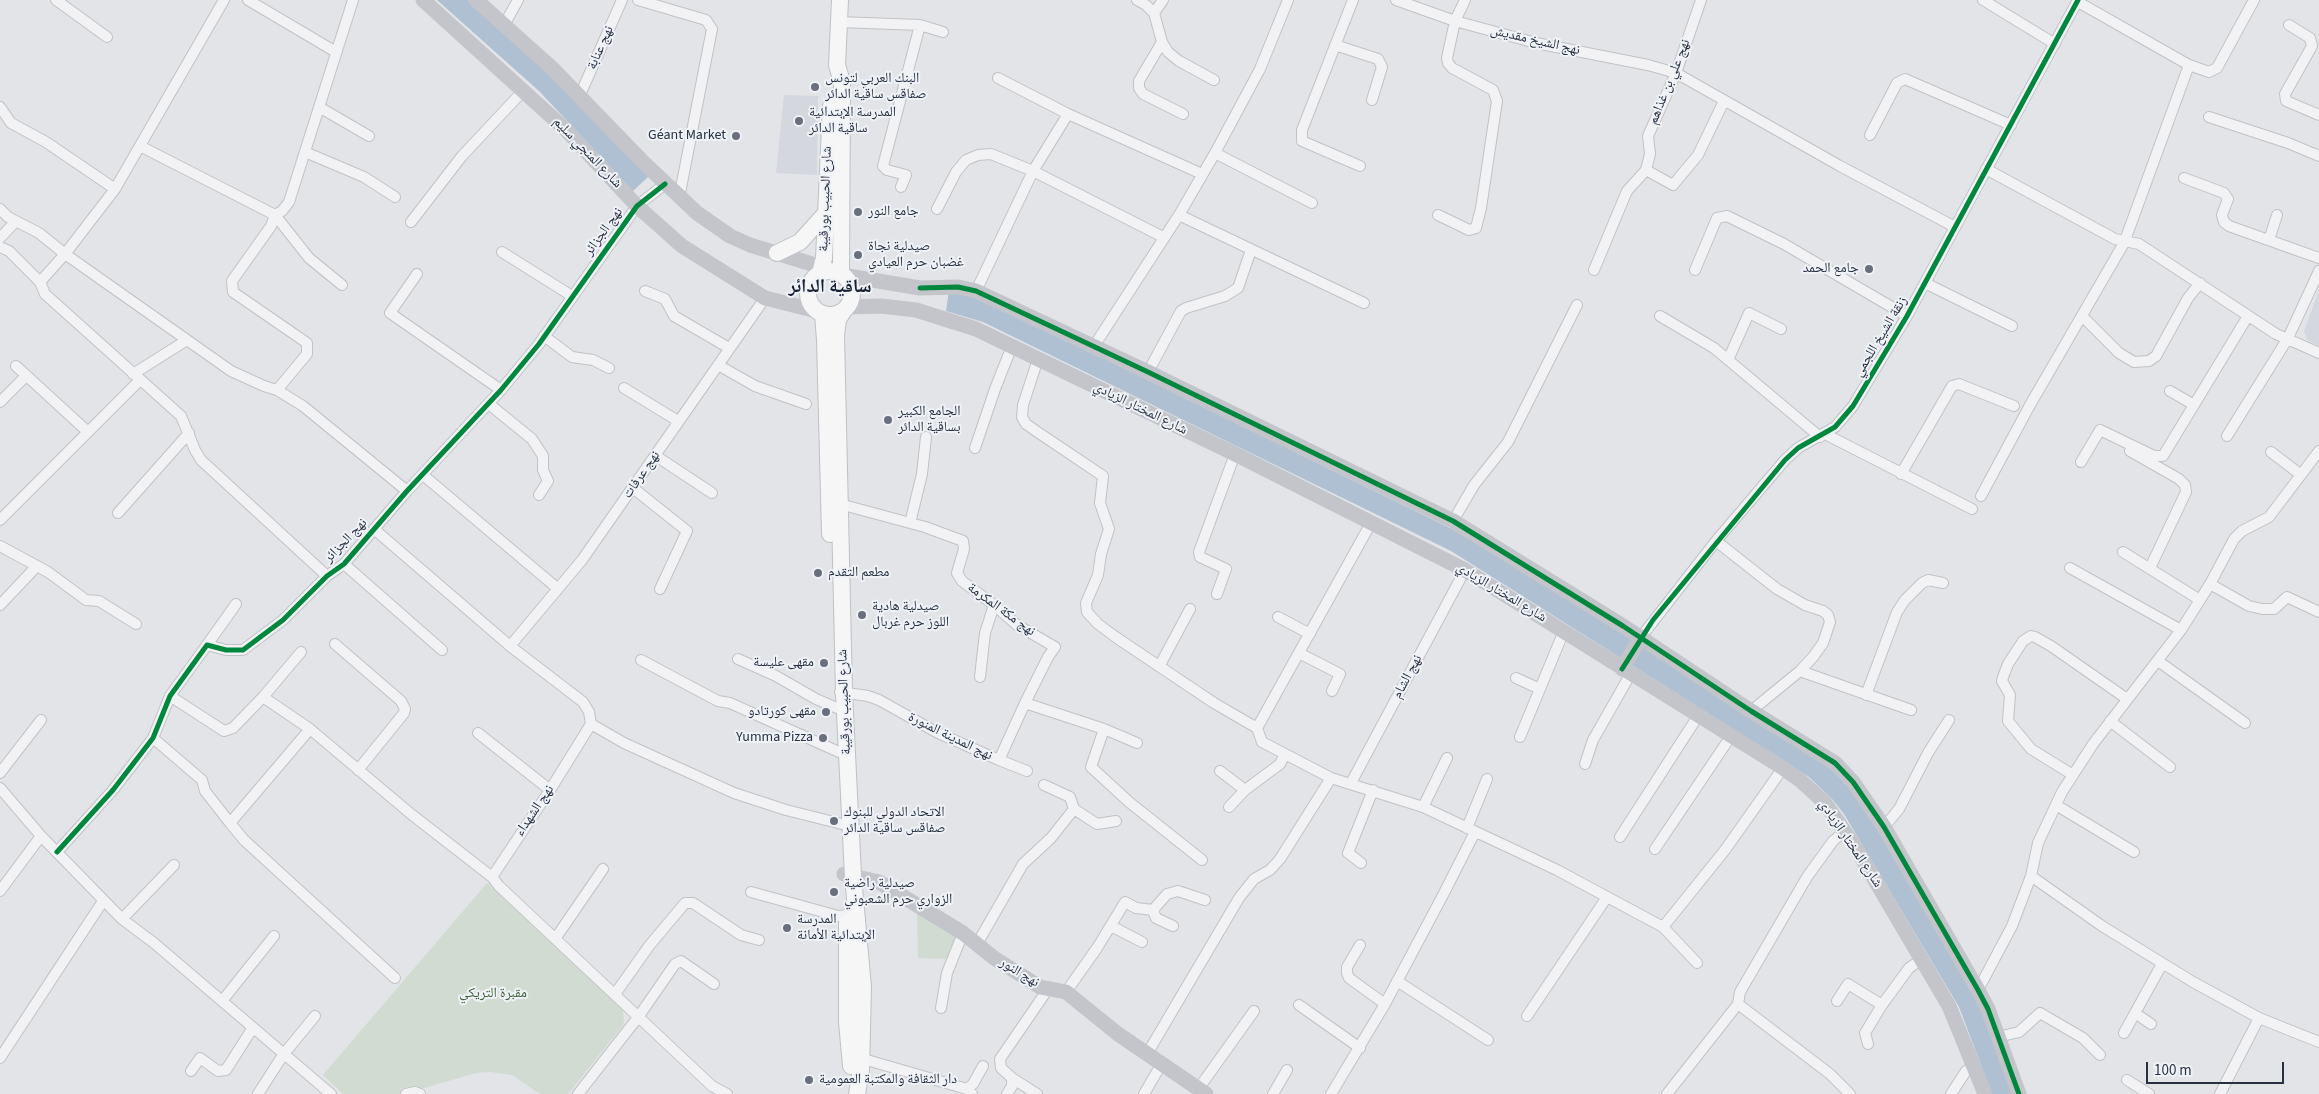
<!DOCTYPE html>
<meta charset="utf-8">
<style>
body{margin:0}
#map{position:relative;width:2319px;height:1094px;overflow:hidden;background:#e2e4e7;font-family:"Source Sans 3",sans-serif}
canvas{display:block}
.scale{position:absolute;left:2146px;top:1062px;width:138px;height:22px;box-sizing:border-box;border:2px solid #283042;border-top:0;padding-left:6px;font-size:15px;line-height:18px;white-space:nowrap;color:#283042;-webkit-text-stroke:4px #eff2f7;paint-order:stroke}
</style>
<div id="map">
<canvas width="2319" height="1094"></canvas>
<div class="scale">100 m</div>
</div>
<script>
const context = document.querySelector('canvas').getContext('2d');
context.lineJoin = 'round';
function paint(path, color) { context.fillStyle = color; context.fill(path, 'evenodd'); }
const poly = rows => new Path2D(rows.map(r => 'M' + r).join(''));
function strokePath(path, color, width, dash) { context.strokeStyle = color; context.lineWidth = width; context.lineCap = dash ? 'butt' : 'round'; context.setLineDash(dash || []); context.stroke(path); }
function label(font, color, halo, rows, align = 'center') {
  context.font = font + ' "Source Sans 3","Noto Naskh Arabic",sans-serif'; context.lineWidth = 4; context.setLineDash([]); context.textBaseline = 'middle'; context.strokeStyle = halo; context.fillStyle = color; for (const [text, x, y, turn = 0] of rows) {
    context.save(); context.translate(x, y); context.rotate((+turn || 0) * Math.PI / 180); context.textAlign = isNaN(turn) ? turn : align; if (halo) context.strokeText(text, 0, 0); context.fillText(text, 0, 0); context.restore();
  }
}
paint(poly([
 [784,95,818,96,817,175,776,173],
 [2319,290,2319,346,2307,340,2304,331]
]), '#d4d7de');
paint(poly([
 [487,883,623,1009,624,1024,568,1094,540,1094,512,1075,490,1072,476,1073,403,1094,343,1094,323,1075],
 [917,910,957,935,947,959,918,958]
]), '#d2dbd2');
paint(poly([
 [437,0,468,0,553,75,649,176,633,191,539,91],
 [949,290,968,294,1144,378,1462,534,1590,613,1834,771,1848,786,1868,814,1976,997,2014,1094,1992,1094,1959,1007,1844,814,1832,799,1809,777,1451,551,983,322,946,311]
]), '#afc0d3');
const street = poly([
 [56,0,107,37],
 [248,0,336,52],
 [638,0,706,20,712,29,679,198],
 [1137,0,1146,5,1154,13,1163,0],
 [1353,0,1302,130,1302,141,1360,166],
 [1396,0,1455,21,1536,43,1648,65,1676,73,1840,166,1955,227],
 [1983,0,2055,44],
 [2078,2,2189,65,2209,72,2217,68,2254,0],
 [1154,13,1162,42,1139,81,1139,88,1143,94,1183,114],
 [839,22,920,25,943,32],
 [504,25,518,0],
 [2289,25,2310,38,2312,46,2285,94,2286,101,2319,115],
 [1162,42,1168,52,1179,61,1214,80],
 [1335,45,1378,59,1382,67,1372,100],
 [998,78,1068,114,1202,174],
 [580,95,622,0],
 [0,107,11,123,46,142,115,189],
 [319,107,369,136],
 [2209,117,2288,143,2319,156],
 [1870,135,1897,83,1905,79,2011,125],
 [140,146,275,215,309,258,342,285],
 [305,152,364,177,395,197],
 [1215,153,1312,203],
 [1986,169,2115,239,2139,244,2276,334,2319,353],
 [1646,170,1673,185,1698,155,1724,101],
 [2184,178,2224,193,2228,199,2222,215,2224,222,2229,226,2319,258],
 [901,187,906,175,887,170,883,166,920,25],
 [0,209,8,217,39,233,65,254,231,371,264,386,277,390,303,406,407,491],
 [937,209,956,172,966,160,978,155,991,154,1033,171,1163,237],
 [1179,215,1364,303],
 [1438,215,1469,230,1476,228,1481,208,1497,101,1493,90,1452,68,1448,63,1447,58,1455,21,1465,0],
 [411,222,462,156,523,91],
 [0,238,16,221],
 [2269,240,2277,215],
 [0,247,9,251,40,282,45,294,181,416,195,450,201,460,327,576],
 [502,252,572,296],
 [1594,270,1627,191,1646,170,1650,154,1648,136,1676,73,1701,0],
 [1695,270,1717,218,1727,216,1784,244,1907,316],
 [417,274,390,313,501,390],
 [40,282,65,254,115,189,224,0],
 [1925,283,2012,326],
 [645,291,665,299,674,316,729,348],
 [976,291,1033,171,1068,114],
 [1660,316,1714,348,1820,437],
 [2082,316,2119,353,2134,362,2149,361,2156,356,2188,298,2200,283],
 [544,336,572,357,593,360,609,368],
 [1094,346,1179,215,1215,153,1260,69,1288,0],
 [1038,359,1023,405,1022,417,1026,424,1036,431,1103,476,1100,503,1109,529,1101,554,1098,575,1086,603,1087,612,1098,624,1117,638,1214,703,1257,728],
 [1728,360,1749,313,1781,329],
 [718,365,755,386,806,404],
 [16,366,88,432],
 [1148,372,1181,311,1186,308,1225,296,1238,288,1251,250],
 [133,374,187,340],
 [624,388,678,421],
 [277,390,307,354,307,343,233,292,232,281,271,226,275,215,282,211,289,202,353,0],
 [2170,391,2194,405],
 [0,402,26,376],
 [489,404,532,439,543,456,543,470,548,481,539,495],
 [1825,434,1972,509],
 [2227,436,2288,338,2319,271],
 [975,448,995,389,1012,346],
 [2130,451,2179,479,2185,485,2186,492,2150,568],
 [2271,452,2301,475],
 [656,456,712,493],
 [2081,462,2100,430,2154,456,2163,456,2248,316],
 [1901,474,1952,386,1959,384,2014,406],
 [423,475,557,588],
 [633,488,687,531,660,589],
 [1981,496,2030,405,2124,243,2189,65],
 [836,503,925,527,963,541,964,549,957,573,962,581,994,605,1017,625,1055,647,1048,657,1025,703],
 [118,513,189,433],
 [0,520,140,380],
 [1453,521,1474,485,1508,442,1577,305],
 [910,523,922,474,926,437],
 [1371,523,1257,728,1262,742,1331,778,1423,807,1557,870,1663,927,1697,963],
 [374,529,510,646,583,702,589,712,591,724,550,790,492,877,499,886,712,1086,727,1094],
 [1716,541,1777,589,1805,605,1823,611,1828,615,1830,622,1823,643,1813,657,1800,671,1751,711],
 [0,546,48,572,86,600,99,601,136,624],
 [2123,552,2200,600],
 [344,564,442,650],
 [2070,568,2181,630],
 [2210,584,2249,606,2262,609,2274,609,2287,597,2319,612],
 [1217,594,1226,569,1200,557,1199,552,1235,454],
 [0,605,36,567],
 [1278,617,1310,634],
 [1641,637,1716,541,1785,460,1798,448,1835,427,1853,406,1907,316,2078,0],
 [335,644,401,701,405,709,404,713,358,770],
 [207,645,236,604],
 [510,646,582,560,765,298],
 [1299,653,1340,674,1332,691],
 [738,659,776,676,816,699,837,708],
 [641,660,718,701,730,703,839,752],
 [2158,661,2245,723],
 [1160,665,1190,609],
 [1800,671,1911,710],
 [980,677,985,633,994,605],
 [1516,678,1540,689],
 [840,692,868,696,879,700,938,733,999,760,1025,703,1104,729,1091,767,1129,802,1202,860],
 [1866,695,1897,612,1905,600,1922,583,1928,580,1943,583],
 [170,696,224,731,233,728,263,697,310,729],
 [263,697,301,652],
 [2110,721,2170,767],
 [591,724,624,743,734,793,786,810,842,824],
 [1104,729,1137,743],
 [478,733,550,790],
 [1520,737,1564,631],
 [153,738,202,780,205,791,230,823],
 [999,760,1027,771],
 [1585,764,1593,740,1630,675],
 [1220,771,1245,790],
 [0,773,41,720],
 [2073,775,2031,749,2008,721,2010,695,2002,681,2003,677,2008,664,2023,641,2031,636,2035,637,2051,646,2127,699],
 [1351,783,1465,570],
 [1044,785,1070,797,1074,809],
 [0,788,41,836,122,919,154,943,331,1094],
 [2056,805,2134,852],
 [1229,807,1245,790,1280,764,1285,754],
 [1423,807,1447,758],
 [1884,827,1899,809,1928,753,1949,720],
 [1467,828,1487,779],
 [1845,831,1833,841,1807,877,1740,992,1738,1004,1830,1074,1850,1094],
 [1620,837,1698,716],
 [1655,849,1731,736],
 [57,852,113,790,153,738,170,696,207,645,226,650,243,650,283,620,327,576,344,564,407,491,501,390,539,344,637,206,665,184],
 [1361,863,1348,853,1373,790],
 [2031,876,2102,926,2193,982,2259,1018,2319,1042],
 [0,891,41,836],
 [751,892,838,916,847,915],
 [1153,910,1156,918,1173,926],
 [122,919,174,865],
 [1111,926,1142,942],
 [1663,927,1725,850,1783,768],
 [555,939,603,869],
 [977,944,1023,864,1051,838,1074,809,1097,824,1116,821],
 [1360,945,1347,967,1347,973,1349,978,1385,1004],
 [395,978,244,840,230,823,310,729,411,814,492,877],
 [1397,981,1488,1040],
 [1978,990,2012,926,2031,876,2038,843,2062,792,2093,744,2181,630,2210,584,2234,539,2242,531,2269,517,2319,451],
 [1066,992,1097,948,1125,902,1136,908,1153,910,1167,894,1178,891,1205,900],
 [615,994,649,946,685,903,693,903,741,935,759,940],
 [222,1001,274,936],
 [1837,1001,1848,984,1882,1005,1909,968,1922,959],
 [1299,1005,1360,1048],
 [941,1008,947,973,963,933],
 [2135,1013,2151,1024],
 [1527,1016,1607,897],
 [2124,1033,2162,964],
 [1998,1037,2019,1032,2040,1013,2083,1038,2100,1055],
 [1868,1044,1865,1033,1882,1005],
 [1147,1054,1239,898,1254,879,1270,870,1280,859,1331,778],
 [0,1058,103,901],
 [860,1058,967,1089,972,1094],
 [191,1071,200,1058,218,1071,226,1070,252,1029],
 [1012,1078,1037,1094],
 [2127,1080,2149,1094],
 [1199,1088,1254,1011],
 [967,1089,973,1084,983,1066],
 [258,1094,283,1055,315,1016],
 [406,1094,415,1092,420,1094],
 [578,1094,639,1016,675,964,681,961,714,984],
 [1007,1094,1012,1086,1012,1078,1001,1068,1000,1059,1048,989],
 [1144,1094,1162,1063],
 [1273,1094,1287,1070],
 [1331,1094,1385,1004,1443,895,1475,832],
 [1667,1094,1738,1004],
 [1951,1094,1966,1071,1974,1067],
 [2220,1094,2259,1018]
]);
const primary = poly([
 [840,0,837,65,842,82,841,274],
 [777,253,800,242,825,214],
 '808 293a22 22 0 1 1 44 0a22 22 0 1 1-44 0Z',
 [820,273,824,258,831,106],
 [844,310,838,320,836,335,844,693,853,876,863,987,861,1070,857,1094],
 [823,314,825,340,830,534],
 [847,923,847,1022,851,1066]
]);
strokePath(street, '#c0c2c5', 12);
strokePath(primary, '#bec1c5', 18);
strokePath(street, '#f2f2f4', 10);
strokePath(poly([
 [423,0,565,129,637,206,682,246,765,298,817,311],
 [476,0,552,68,643,162,697,213,730,236,750,245,812,264,819,274],
 [842,275,920,288,958,287,976,291,1148,372,1453,521,1623,626,1751,711,1835,763,1853,782,1884,827,1978,990,1988,1009,2019,1094],
 [847,307,881,306,916,310,976,329,1235,454,1465,570,1783,768,1801,781,1825,803,1856,848,1949,1006,1985,1094],
 [1622,669,1641,637],
 [844,874,879,882,963,933,994,958,1040,987,1066,992,1118,1034,1206,1094]
]), '#c3c5ca', 15);
strokePath(primary, '#f6f6f7', 16);
strokePath(poly([
 [920,288,958,287,976,291,1148,372,1453,521,1623,626,1751,711,1835,763,1853,782,1884,827,1978,990,1988,1009,2019,1094],
 [1622,669,1653,620,1785,460,1798,448,1835,427,1853,406,1907,316,2078,0],
 [57,852,113,790,153,738,170,696,207,645,226,650,243,650,283,620,327,576,344,564,407,491,501,390,539,344,637,206,665,184]
]), '#00873e', 5);
for (const [x, y, r, color] of [
 [815,87,5,"#696f7c"],
 [799,121,5,"#696f7c"],
 [736,136,5,"#696f7c"],
 [858,212,5,"#696f7c"],
 [858,255,5,"#696f7c"],
 [1869,269,5,"#696f7c"],
 [888,420,5,"#696f7c"],
 [818,573,5,"#696f7c"],
 [862,615,5,"#696f7c"],
 [824,663,5,"#696f7c"],
 [826,712,5,"#696f7c"],
 [823,738,5,"#696f7c"],
 [834,821,5,"#696f7c"],
 [834,892,5,"#696f7c"],
 [787,928,5,"#696f7c"],
 [809,1080,5,"#696f7c"]
]) { const dot = new Path2D(); dot.arc(x, y, r, 0, 2 * Math.PI); context.fillStyle = color; context.fill(dot); strokePath(dot, '#eff2f7', 2); }
label('14px', '#283042', '#eff2f7', [
 ["نهج الشيخ مقديش",1535,41,13],
 ["نهج عنابة",601,48,-66],
 ["نهج علي بن غذاهم",1670,82,-68],
 ["شارع المنجي سليم",587,153,46],
 ["شارع الحبيب بورقيبة",826,199,-88],
 ["نهج الجزائر",604,232,-54],
 ["زنقة الشيخ اللجمي",1881,337,-59],
 ["شارع المختار الزيادي",1140,409,26],
 ["نهج عرفات",642,475,-55],
 ["نهج الجزائر",346,541,-46],
 ["شارع المختار الزيادي",1501,593,31],
 ["نهج مكة المكرمة",1001,610,36],
 ["نهج الشام",1408,677,-62],
 ["شارع الحبيب بورقيبة",845,702,-92],
 ["نهج المدينة المنورة",950,737,26],
 ["نهج الشهداء",535,811,-56],
 ["شارع المختار الزيادي",1850,844,56],
 ["نهج النور",1019,973,31]
]);
label('14px', '#283042', '#eff2f7', [
 ["البنك العربي لتونس",825,79],
 ["صفاقس ساقية الدائر",825,95],
 ["المدرسة الإبتدائية",809,113],
 ["ساقية الدائر",809,129],
 ["Géant Market",726,136,"right"],
 ["جامع النور",868,212],
 ["صيدلية نجاة",868,247],
 ["غضبان حرم العيادي",868,263],
 ["جامع الحمد",1859,269,"right"],
 ["الجامع الكبير",898,412],
 ["بساقية الدائر",898,428],
 ["مطعم التقدم",828,573],
 ["صيدلية هادية",872,607],
 ["اللوز حرم غربال",872,623],
 ["مقهى عليسة",814,663,"right"],
 ["مقهى كورتادو",816,712,"right"],
 ["Yumma Pizza",813,738,"right"],
 ["الاتحاد الدولي للبنوك",844,813],
 ["صفاقس ساقية الدائر",844,829],
 ["صيدلية راضية",844,884],
 ["الزواري حرم الشعبوني",844,900],
 ["المدرسة",797,920],
 ["الإبتدائية الأمانة",797,936],
 ["دار الثقافة والمكتبة العمومية",819,1080]
], 'left');
label('14px', '#3b5e34', '#eff2f7', [
 ["مقبرة التريكي",493,994]
]);
label('bold 19px', '#1a2132', '#eff2f7', [
 ["ساقية الدائر",830,288]
]);
</script>
